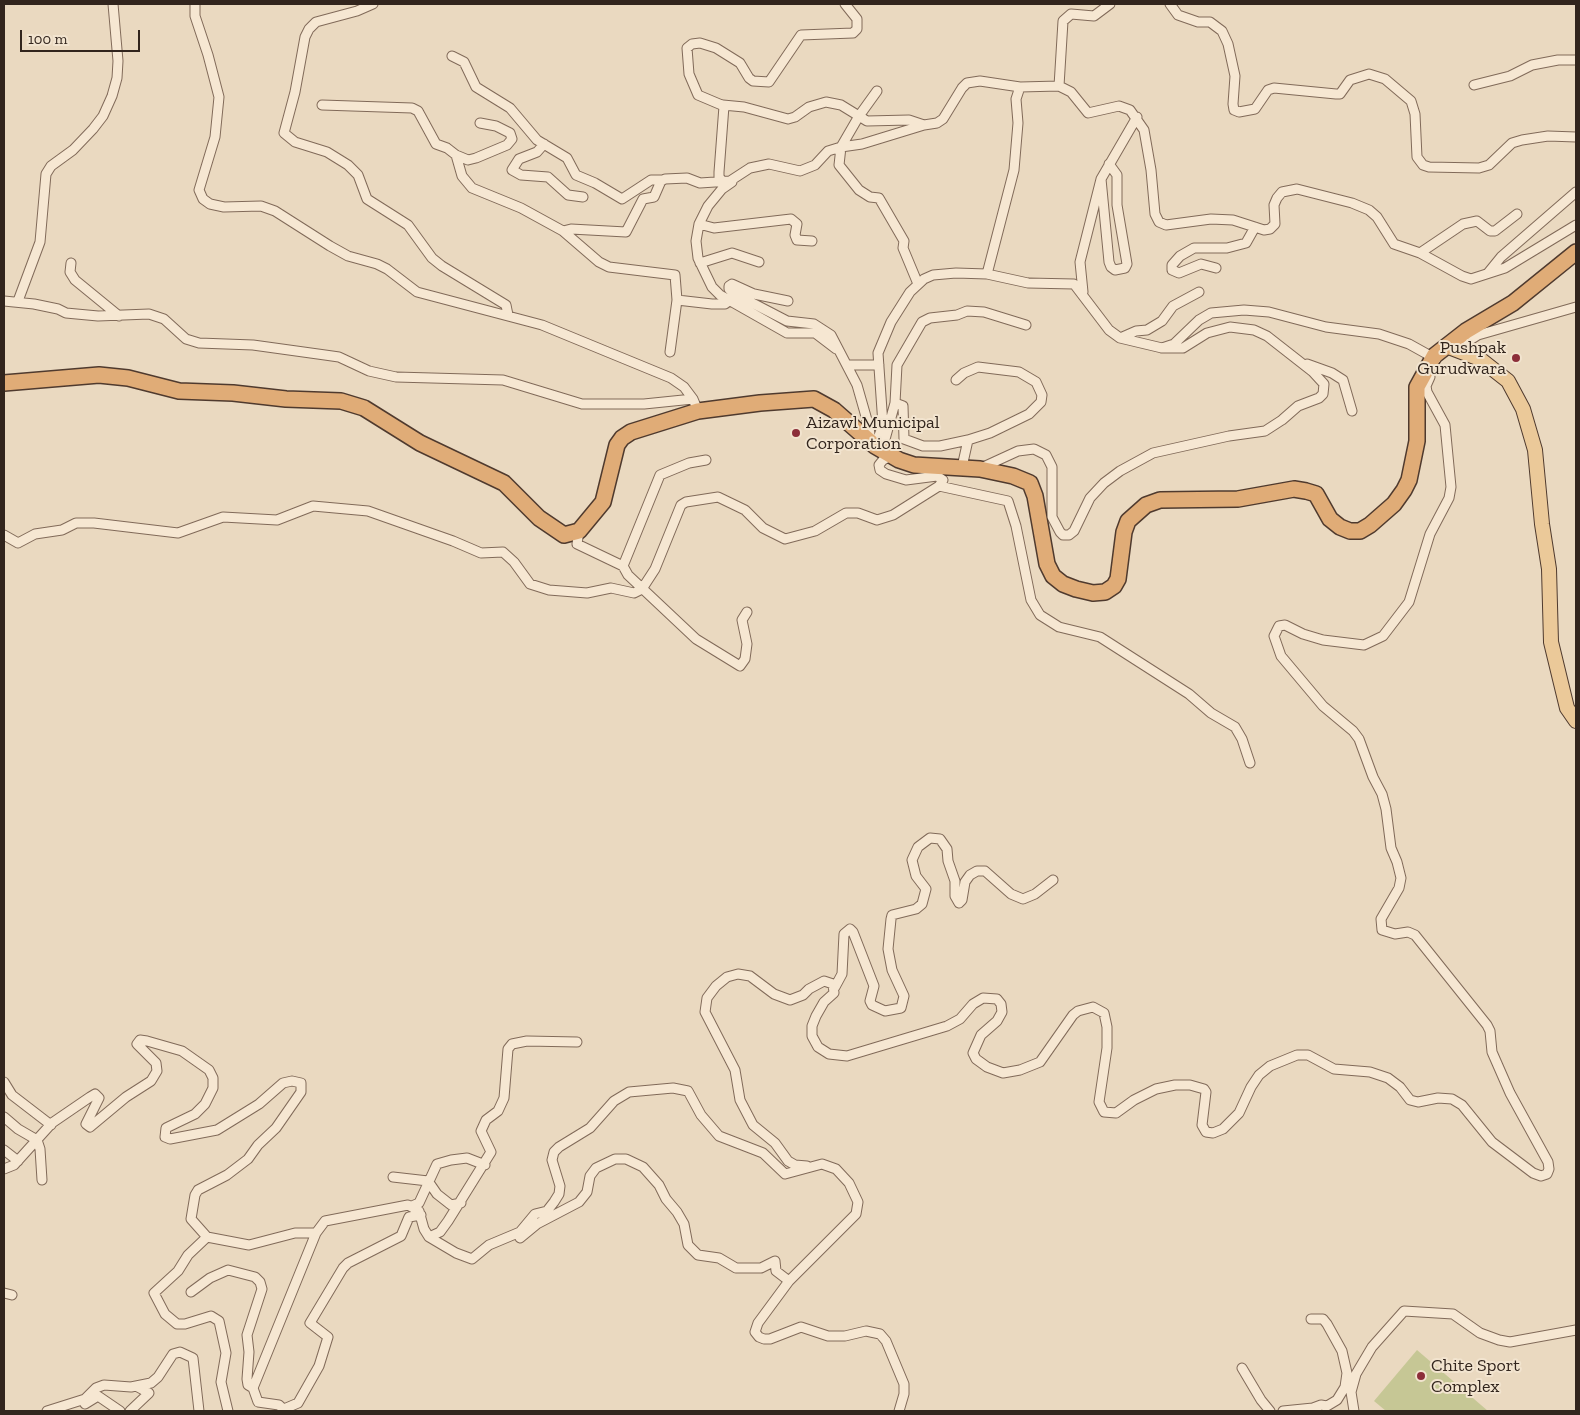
<!DOCTYPE html>
<style>
body{margin:0}
#map{position:relative;width:1580px;height:1415px;overflow:hidden;background:#ead9c0;font-family:"Zilla Slab",serif}
canvas{display:block}
.frame{position:absolute;inset:0;border:5px solid #32251d;pointer-events:none}
.scale{position:absolute;left:20px;top:30px;width:120px;height:22px;box-sizing:border-box;border:2px solid #32251d;border-top:0;padding-left:6px;font-size:15px;line-height:18px;white-space:nowrap;color:#32251d;-webkit-text-stroke:4px #f2e4cf;paint-order:stroke}
</style>
<div id="map">
<canvas width="1580" height="1415"></canvas>
<div class="frame"></div>
<div class="scale">100 m</div>
</div>
<script>
const context = document.querySelector('canvas').getContext('2d');
context.lineJoin = 'round';
function paint(path, color) { context.fillStyle = color; context.fill(path, 'evenodd'); }
const poly = rows => new Path2D(rows.map(r => 'M' + r).join(''));
function strokePath(path, color, width, dash) { context.strokeStyle = color; context.lineWidth = width; context.lineCap = dash ? 'butt' : 'round'; context.setLineDash(dash || []); context.stroke(path); }
function label(font, color, halo, rows, align = 'center') {
  context.font = font + ' "Zilla Slab",serif'; context.lineWidth = 4; context.setLineDash([]); context.textBaseline = 'middle'; context.strokeStyle = halo; context.fillStyle = color; for (const [text, x, y, turn = 0] of rows) {
    context.save(); context.translate(x, y); context.rotate((+turn || 0) * Math.PI / 180); context.textAlign = isNaN(turn) ? turn : align; if (halo) context.strokeText(text, 0, 0); context.fillText(text, 0, 0); context.restore();
  }
}
paint(poly([
 [1417,1350,1488,1411,1386,1411,1374,1401]
]), '#c6c795');
const minor = poly([
 [195,4,195,16,208,55,219,97,215,137,199,190,203,199,210,204,224,207,261,206,275,211,330,246,348,256,377,264,387,269,417,292,542,325,671,378,684,387,693,399,698,411],
 [373,4,357,11,316,22,309,29,305,37,295,92,284,133,295,142,327,152,348,165,358,175,367,199,408,225,432,258,442,266,506,305,508,315],
 [1170,4,1178,15,1198,22,1210,22,1222,31,1228,44,1235,76,1233,104,1234,110,1239,112,1255,109,1268,90,1274,88,1336,94,1340,94,1350,80,1369,74,1385,79,1411,101,1415,114,1417,157,1423,165,1429,167,1479,168,1489,165,1512,143,1522,140,1548,136,1576,137],
 [452,56,464,62,476,87,510,108,537,140,567,158,576,175,595,183,622,199,651,180,663,180],
 [1474,85,1510,76,1532,65,1558,60,1576,60],
 [1059,86,1063,21,1071,14,1094,16,1110,4],
 [877,91,859,116,841,147,839,165,859,190,870,197,879,198,904,241,903,248,918,284],
 [322,105,412,108,418,111,436,144,447,148,456,155,462,176,472,188,521,208,563,231,571,229,626,232,643,199,654,197,661,181,665,179,687,178,700,183,730,181,750,168,769,164,800,171,815,165,828,151,841,147,862,144,924,125,937,123,943,119,962,88,967,83,980,81,1020,87,1059,86,1071,92,1088,113,1119,106,1130,110,1144,130,1151,170,1155,214,1159,222,1166,225,1211,219,1233,220,1264,230,1270,229,1275,224,1274,205,1277,198,1282,192,1297,189,1352,203,1369,210,1377,217,1394,244,1420,253,1462,276,1471,279,1505,268,1576,225],
 [723,105,744,107,788,119,795,117,809,107,826,102,841,105,867,121,909,120,924,125],
 [544,144,537,152,519,159,512,170,521,175,548,177,568,195,583,197],
 [456,155,468,160,476,158,507,145,512,139,510,133,496,126,480,123],
 [1101,179,1109,262,1111,267,1115,270,1125,268,1127,264,1117,205,1117,175,1109,164],
 [723,182,719,177,719,172,724,106,698,95,689,74,687,48,692,44,700,43,716,48,740,63,749,78,753,81,769,82,801,35,853,33,857,29,857,19,845,4],
 [732,182,722,189,708,206,699,224,696,241,698,258,712,287,720,295,787,333,815,333,836,349],
 [699,224,714,228,791,219,797,224,795,235,797,240,812,241],
 [563,231,599,262,609,267,675,275,677,300,670,352],
 [1420,253,1463,224,1477,221,1490,231,1495,231,1517,214],
 [71,263,70,272,75,280,119,316],
 [700,263,732,253,759,262],
 [1216,268,1201,264,1179,273,1172,270,1172,265,1180,256,1194,248,1227,248,1246,243,1255,227],
 [1488,273,1501,257,1576,192],
 [987,274,1014,170,1018,123,1016,99,1020,87],
 [1083,292,1080,262,1101,179,1137,117],
 [677,300,712,304,725,304,729,301],
 [4,301,34,304,58,309,66,313,98,316,149,314,164,319,186,339,199,343,253,345,325,355,339,357,369,371,396,377,503,380,582,404,644,404,693,399],
 [18,301,40,242,46,174,51,166,73,150,93,129,103,116,112,96,117,78,118,61,113,4],
 [788,301,754,294,732,284,729,286,729,289,733,293,787,321,814,324,831,335,857,385,869,427,871,443],
 [1120,338,1136,331,1147,330,1162,321,1173,306,1199,292],
 [1162,348,1174,344,1199,320,1211,313,1244,310,1269,312,1326,327,1379,334,1409,344,1436,359],
 [1454,350,1478,335,1576,307],
 [1307,364,1332,373,1343,380,1352,411],
 [847,365,879,365],
 [956,380,964,373,978,367,1019,372,1036,382,1042,395,1041,402,1029,414,990,433,968,440,962,467],
 [895,403,903,406,904,439,923,446,940,446,968,440],
 [875,446,883,425,878,353,891,322,910,292,924,279,933,275,956,273,987,274,1028,283,1074,284,1109,330,1120,338,1162,348,1183,348,1207,333,1230,327,1254,330,1267,336,1313,372,1324,384,1323,394,1319,398,1298,406,1282,420,1265,431,1229,436,1153,453,1120,471,1104,483,1090,498,1074,531,1069,535,1063,535,1060,532,1052,517,1052,467,1046,455,1034,449,1018,451,981,468],
 [882,450,895,403,897,365,922,322,930,318,957,315,967,311,984,312,1026,325],
 [891,456,883,460,879,465,880,470,886,474,906,480,937,476,943,480,939,486],
 [706,460,689,463,660,475,623,566,628,575,696,639,740,666,745,659,747,644,742,620,747,612],
 [579,531,577,544,623,566],
 [4,535,18,543,35,534,62,530,76,523,94,523,178,533,223,517,277,520,313,506,368,511,453,541,481,553,503,552,514,562,530,584,549,590,587,593,611,588,634,593,642,589,655,569,681,505,686,502,718,497,745,510,763,528,785,539,815,531,846,513,858,513,877,520,893,515,939,486,1008,501,1016,526,1031,600,1040,615,1059,627,1100,637,1189,694,1211,713,1235,727,1242,739,1250,763],
 [835,987,842,974,844,934,850,929,853,932,874,986,870,1001,872,1005,885,1011,901,1008,904,996,892,970,888,949,891,919,892,915,916,909,922,904,926,889,916,876,912,860,918,847,930,838,940,839,947,849,948,861,955,881,955,896,959,903,962,900,965,882,970,875,977,871,985,871,1011,894,1023,899,1035,894,1053,880],
 [4,1082,12,1095,51,1125],
 [4,1117,18,1129,37,1140,40,1149,42,1180],
 [4,1150,18,1161],
 [807,1166,795,1165,788,1161,775,1143,753,1125,740,1100,735,1070,705,1012,707,998,716,986,727,977,738,974,750,976,774,994,790,1000,803,995,809,989,824,981,833,984,834,993,824,1002,816,1016,812,1026,812,1036,818,1047,829,1054,847,1056,947,1026,960,1019,973,1004,983,998,997,999,1001,1004,1002,1012,997,1021,981,1035,973,1053,976,1059,987,1067,1003,1073,1020,1070,1040,1062,1073,1015,1078,1011,1093,1007,1104,1013,1107,1027,1107,1048,1099,1102,1104,1112,1116,1113,1134,1100,1156,1089,1175,1085,1190,1085,1204,1089,1206,1092,1202,1125,1206,1132,1213,1133,1223,1129,1239,1113,1251,1087,1259,1075,1270,1066,1297,1055,1308,1055,1334,1069,1370,1072,1388,1078,1400,1087,1410,1100,1418,1102,1438,1098,1452,1099,1462,1105,1492,1142,1533,1173,1541,1176,1547,1174,1549,1169,1548,1162,1510,1093,1492,1052,1490,1031,1487,1025,1415,935,1408,932,1395,934,1382,930,1381,919,1399,888,1401,878,1397,862,1391,848,1386,809,1382,794,1373,777,1359,739,1353,731,1323,706,1281,656,1274,636,1279,626,1285,625,1303,634,1323,640,1364,645,1383,636,1409,602,1430,534,1449,498,1451,487,1445,425,1427,392,1426,386,1430,377],
 [4,1169,14,1165,52,1123,90,1097,95,1094,99,1098,86,1124,90,1127,126,1097,151,1081,157,1071,156,1063,137,1044,140,1040,147,1041,182,1051,209,1070,213,1078,213,1088,205,1104,195,1114,166,1128,165,1137,170,1139,217,1130,259,1104,283,1083,292,1081,301,1083,301,1092,276,1128,258,1145,248,1159,227,1175,198,1190,195,1195,191,1219,207,1237,249,1245,295,1233,316,1233],
 [393,1177,428,1181,437,1194,451,1205,461,1203],
 [412,1206,419,1203,437,1164,451,1160,467,1158,485,1165],
 [207,1237,188,1255,178,1271,154,1293,165,1314,177,1324,185,1324,211,1316,219,1321,226,1353,221,1382,228,1411],
 [429,1237,440,1232,448,1221,491,1152,481,1131,486,1120,498,1111,504,1098,508,1049,512,1044,527,1041,577,1042],
 [520,1238,537,1224,579,1202,587,1192,590,1176,596,1168,615,1159,626,1159,643,1167,659,1185,666,1199,677,1212,684,1224,688,1245,698,1255,719,1258,736,1268,761,1268,775,1261,776,1271,789,1281],
 [191,1292,210,1278,228,1270,255,1277,260,1282,262,1289,247,1335,249,1352,247,1379,248,1385,253,1388],
 [4,1293,12,1295],
 [1311,1319,1323,1319,1327,1324,1342,1351,1347,1373,1345,1387,1337,1400,1327,1406,1321,1405,1313,1408,1311,1411],
 [1242,1368,1261,1400,1270,1411],
 [85,1404,98,1396,120,1411],
 [284,1409,298,1403,319,1366,328,1337,310,1323,343,1268,348,1263,401,1236,409,1217,421,1215],
 [47,1411,85,1399,96,1388,104,1385,131,1387,151,1383,158,1377,173,1354,180,1352,193,1358,199,1411],
 [130,1411,149,1393,136,1386],
 [285,1411,279,1405,258,1402,253,1388,316,1233,325,1221,408,1205,419,1211,424,1229,429,1237,456,1253,472,1259,489,1245,520,1232,535,1214,547,1211,554,1202,559,1194,560,1186,552,1160,554,1152,559,1147,590,1128,614,1101,629,1092,673,1088,688,1091,701,1115,719,1136,763,1153,785,1174,822,1164,836,1169,849,1183,858,1202,856,1214,789,1281,758,1323,755,1332,759,1337,764,1339,770,1339,801,1327,828,1336,845,1336,866,1331,880,1334,886,1341,904,1384,904,1394,899,1411],
 [1283,1411,1313,1408],
 [1354,1411,1351,1392,1356,1374,1372,1347,1404,1311,1453,1314,1480,1333,1499,1340,1510,1342,1576,1330]
]);
const primary = poly([
 [1446,346,1480,359,1508,381,1523,409,1535,450,1542,524,1549,569,1551,642,1567,708,1576,721]
]);
const trunk = poly([
 [4,383,99,375,128,378,179,391,233,393,286,399,341,401,364,408,420,443,504,483,539,518,564,535,579,531,603,502,617,445,622,438,631,432,698,411,760,403,814,399,834,410,875,446,899,460,914,465,980,469,1013,476,1030,483,1035,496,1047,564,1053,576,1063,584,1076,589,1093,593,1105,592,1114,586,1118,579,1124,532,1128,521,1146,505,1160,500,1238,499,1294,489,1306,491,1316,494,1330,519,1340,527,1350,531,1360,531,1370,525,1394,504,1404,490,1409,480,1417,441,1417,387,1434,356,1466,331,1513,303,1576,252]
]);
strokePath(minor, '#816a59', 11);
strokePath(primary, '#4f3a2e', 16);
strokePath(trunk, '#4f3a2e', 18);
strokePath(minor, '#f6e7d2', 9);
strokePath(primary, '#ebc999', 14);
strokePath(trunk, '#e0ac77', 15);
for (const [x, y, r, color] of [
 [1516,358,5,"#8c2e39"],
 [796,433,5,"#8c2e39"],
 [1421,1376,5,"#8c2e39"]
]) { const dot = new Path2D(); dot.arc(x, y, r, 0, 2 * Math.PI); context.fillStyle = color; context.fill(dot); strokePath(dot, '#f2e4cf', 2); }
label('18px', '#32251d', '#f2e4cf', [
 ["Pushpak",1506,348,"right"],
 ["Gurudwara",1506,369,"right"],
 ["Aizawl Municipal",806,423],
 ["Corporation",806,444],
 ["Chite Sport",1431,1366],
 ["Complex",1431,1387]
], 'left');
</script>
